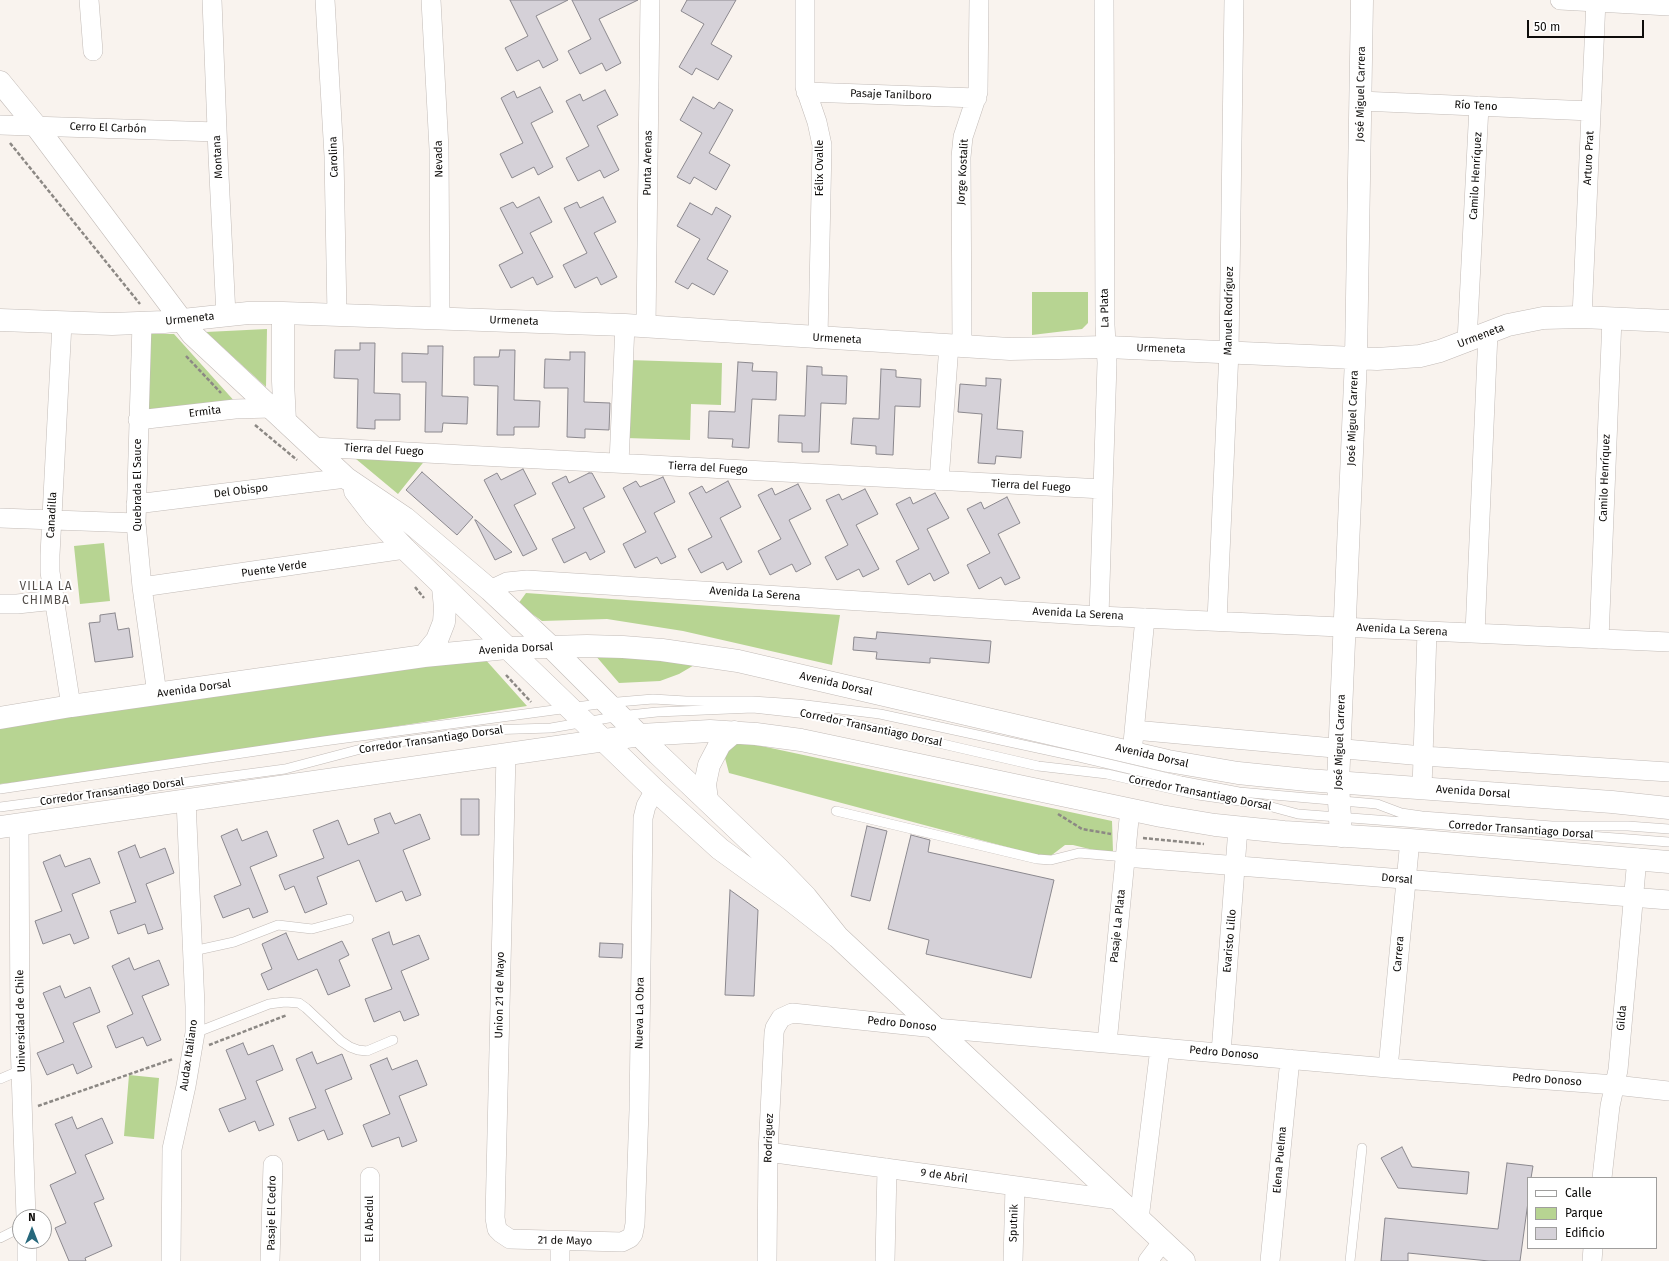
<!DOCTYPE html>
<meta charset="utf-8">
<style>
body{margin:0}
#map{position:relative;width:1669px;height:1261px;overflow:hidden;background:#f9f3ee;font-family:"Fira Sans",sans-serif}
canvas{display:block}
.legend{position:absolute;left:1527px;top:1177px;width:130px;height:72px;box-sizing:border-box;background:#fff;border:1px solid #9f9e9d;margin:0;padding:5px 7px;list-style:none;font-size:12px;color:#0e0c0a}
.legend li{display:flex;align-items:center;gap:8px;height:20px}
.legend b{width:20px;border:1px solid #9f9e9d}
.north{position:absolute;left:12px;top:1209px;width:40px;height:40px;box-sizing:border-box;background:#fff;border:1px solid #9f9e9d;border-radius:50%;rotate:0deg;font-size:11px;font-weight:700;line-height:16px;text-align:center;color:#0e0c0a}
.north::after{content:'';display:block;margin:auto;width:14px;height:18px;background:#27687c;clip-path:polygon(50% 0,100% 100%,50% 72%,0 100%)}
.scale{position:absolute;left:1527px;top:20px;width:117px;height:18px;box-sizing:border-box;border:2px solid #0e0c0a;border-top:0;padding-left:5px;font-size:12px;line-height:14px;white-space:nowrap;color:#0e0c0a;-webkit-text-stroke:3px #fff;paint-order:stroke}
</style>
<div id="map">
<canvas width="1669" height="1261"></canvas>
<ul class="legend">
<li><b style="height:5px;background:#fff"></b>Calle</li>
<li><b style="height:11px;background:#b7d492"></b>Parque</li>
<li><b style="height:11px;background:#d5d1d8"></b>Edificio</li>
</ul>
<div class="north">N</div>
<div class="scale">50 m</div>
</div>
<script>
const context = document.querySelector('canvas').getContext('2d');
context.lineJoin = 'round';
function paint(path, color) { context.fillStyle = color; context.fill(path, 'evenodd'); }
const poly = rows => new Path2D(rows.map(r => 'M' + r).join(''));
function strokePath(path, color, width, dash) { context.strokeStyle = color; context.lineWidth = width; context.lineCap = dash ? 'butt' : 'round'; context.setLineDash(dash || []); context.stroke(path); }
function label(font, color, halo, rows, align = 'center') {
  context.font = font + ' "Fira Sans",sans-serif'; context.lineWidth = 4; context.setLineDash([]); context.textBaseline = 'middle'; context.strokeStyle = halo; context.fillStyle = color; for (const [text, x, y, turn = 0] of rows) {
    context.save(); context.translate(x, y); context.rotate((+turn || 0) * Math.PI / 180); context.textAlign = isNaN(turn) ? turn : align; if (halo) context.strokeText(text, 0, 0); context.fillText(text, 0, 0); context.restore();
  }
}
paint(poly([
 [1032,292,1088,292,1088,323,1082,329,1032,335],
 [267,329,266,387,206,332],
 [148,334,174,334,237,404,148,414],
 [628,360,722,363,721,405,691,404,690,440,626,438],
 [350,454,426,459,398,494],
 [104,543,110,601,80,604,74,546],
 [526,593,840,615,832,665,683,631,607,619,542,621,518,604],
 [595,655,644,657,696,664,679,674,660,681,619,683],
 [484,658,527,706,83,775,0,784,0,728,174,701],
 [738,741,1112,821,1113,852,1106,853,1073,845,1065,845,1048,858,729,773,724,754],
 [129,1075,159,1078,154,1139,124,1136]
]), '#b7d492');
const building = poly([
 [510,0,568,0,536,16,558,60,543,68,539,60,517,71,505,48,528,36,510,0],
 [572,0,638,0,599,19,621,63,606,71,602,63,580,74,568,51,591,39,572,0],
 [687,0,736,0,711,44,732,56,718,80,696,68,692,75,679,67,704,24,681,11,687,0],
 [540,87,553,112,531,123,553,167,538,175,534,167,512,178,500,154,523,143,501,98,514,91,517,98,540,87],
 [605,90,618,115,597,126,619,170,604,178,600,170,578,181,566,158,589,146,566,101,580,94,583,101,605,90],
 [693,97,714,109,719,102,733,110,709,153,730,165,716,190,694,177,690,184,677,177,702,133,680,120,693,97],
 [539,197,552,222,530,233,553,277,537,285,533,277,511,288,499,265,523,253,500,208,513,202,517,208,539,197],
 [603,197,616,222,594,233,617,277,601,285,597,277,575,288,563,265,587,253,564,208,577,202,580,208,603,197],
 [690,203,712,215,716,207,731,216,707,259,728,271,714,295,692,283,688,289,675,282,700,239,677,226,690,203],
 [360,343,375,343,374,393,400,394,400,420,375,420,375,429,357,428,358,379,334,378,335,350,360,350,360,343],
 [428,346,443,346,442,396,468,397,467,424,443,423,442,432,425,432,426,382,402,382,402,353,428,354,428,346],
 [500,350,515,350,514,400,540,401,539,427,514,427,514,435,497,435,498,386,474,385,474,357,499,357,500,350],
 [570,352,585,352,584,402,610,403,609,430,585,429,585,438,567,437,568,388,544,388,545,359,570,360,570,352],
 [738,362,753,363,752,371,777,372,776,400,752,399,749,448,732,447,733,439,708,438,709,411,735,412,738,362],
 [807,366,822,367,822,375,847,376,846,404,821,403,819,452,802,452,802,443,778,442,779,415,805,416,807,366],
 [881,369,896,370,896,377,921,379,920,407,895,406,893,455,876,454,876,446,851,444,853,418,879,419,881,369],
 [986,378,1001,379,997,429,1023,431,1021,458,996,456,995,464,978,463,982,414,958,412,960,384,986,386,986,378],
 [523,469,536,494,514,505,537,549,523,556,484,480,497,473,501,480,523,469],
 [422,472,473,517,457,535,406,490,422,472],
 [589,473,592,473,605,497,583,508,605,552,590,560,586,552,564,563,552,539,575,528,552,483,566,476,569,483,589,473],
 [663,477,675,502,654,513,676,557,661,564,657,557,635,568,623,544,646,532,623,488,636,481,640,487,663,477],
 [728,481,741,507,720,518,742,562,727,570,723,562,701,573,688,549,712,537,689,493,702,486,706,493,728,481],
 [798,484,811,509,789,520,811,564,796,572,792,564,770,575,758,551,781,539,758,495,772,488,775,495,798,484],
 [865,489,878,514,856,525,879,569,863,577,859,569,837,580,825,557,848,545,826,500,839,494,842,500,865,489],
 [935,493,949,518,927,529,949,573,934,581,930,573,908,585,896,561,919,549,896,504,910,497,913,504,935,493],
 [1007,497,1020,523,998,534,1020,578,1005,585,1001,577,979,589,967,565,990,553,967,509,981,502,984,509,1007,497],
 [475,520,476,520,512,552,495,560,475,520],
 [115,613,118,630,129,628,133,657,95,662,89,623,100,622,100,615,115,613],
 [877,632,991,641,989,663,930,658,930,663,876,659,877,652,853,650,854,637,876,639,877,632],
 [461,799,479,799,479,835,461,835,461,799],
 [390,813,395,824,420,814,430,839,403,850,421,895,406,901,402,891,376,902,359,860,317,877,327,904,305,913,294,886,285,890,279,875,324,858,313,830,338,820,348,845,379,833,374,819,390,813],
 [867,826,887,831,870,901,851,896,867,826],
 [237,829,242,841,267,831,277,856,250,867,268,912,253,918,249,908,223,918,214,896,241,885,221,836,237,829],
 [911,835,930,840,928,852,1054,880,1031,978,926,954,929,940,888,929,911,835],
 [135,845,140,858,165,848,174,873,146,884,163,929,148,934,145,924,118,934,110,911,136,902,118,852,135,845],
 [60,855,65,867,90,858,100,883,72,894,89,938,74,944,70,934,43,944,35,921,62,911,43,862,60,855],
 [730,890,758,910,754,996,725,995,730,890],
 [389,932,393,945,419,935,429,959,401,971,419,1015,404,1021,400,1011,374,1022,365,999,392,989,372,939,389,932],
 [286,933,298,960,342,941,349,955,339,960,350,986,328,995,317,969,268,990,261,974,272,969,262,944,286,933],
 [600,943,623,944,622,958,599,957,600,943],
 [129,958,134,970,159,960,169,985,142,996,161,1040,147,1046,143,1037,116,1048,107,1026,133,1014,112,966,129,958],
 [60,986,65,998,90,987,100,1012,73,1023,92,1067,77,1074,73,1064,47,1075,37,1053,64,1042,43,993,60,986],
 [243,1043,248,1055,273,1045,283,1070,256,1081,274,1125,259,1131,255,1121,229,1132,219,1109,246,1099,226,1050,243,1043],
 [312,1052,317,1064,342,1054,352,1079,325,1090,343,1134,328,1140,324,1130,298,1141,289,1118,316,1108,296,1059,312,1052],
 [387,1058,392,1070,417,1060,427,1085,399,1096,417,1141,402,1147,399,1137,372,1147,363,1125,390,1114,370,1065,387,1058],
 [72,1117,77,1129,102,1118,113,1143,85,1155,104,1199,94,1203,112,1246,85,1258,86,1261,69,1261,55,1228,66,1223,50,1185,76,1173,55,1124,72,1117],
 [1402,1147,1412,1167,1469,1172,1467,1194,1398,1188,1381,1158,1402,1147],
 [1507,1163,1533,1166,1531,1178,1528,1178,1528,1202,1520,1261,1489,1261,1408,1253,1408,1261,1381,1261,1385,1218,1498,1229,1507,1163]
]);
paint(building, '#d5d1d8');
strokePath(building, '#8b888e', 1);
const lane = poly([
 [0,789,324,741,606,703,653,699,686,701,752,701,798,704,880,714,1079,757,1181,781,1239,792,1377,804,1401,813,1422,816,1552,826,1628,826,1669,829],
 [0,807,285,769,376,745,487,730,551,728,620,716,657,712,753,708,817,715,1038,766,1107,774,1198,795,1261,804,1298,814,1669,842],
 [836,811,1037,859,1051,860,1079,853,1125,857],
 [193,951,234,942,278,925,312,929,349,919],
 [195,1033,269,1004,285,1002,299,1003,306,1008,341,1041,350,1047,358,1050,367,1051,393,1040],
 [0,1079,21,1070],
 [0,1238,20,1228],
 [1350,1261,1362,1148]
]);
const street = poly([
 [89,0,93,51],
 [212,0,218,155,226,315],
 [325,0,334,156,337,315],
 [431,0,439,149,440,319],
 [805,0,805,87,817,122,822,145,818,338],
 [1560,0,1669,6],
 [806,92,977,98],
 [1360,101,1591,111],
 [0,125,217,132],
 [1582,317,1596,0],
 [62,323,50,555,50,572,71,706],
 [142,323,136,523,142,587,157,694],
 [646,327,650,0],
 [1467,342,1479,106],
 [962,346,961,157,963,137,978,92,979,0],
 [138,420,235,409,271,408],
 [313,447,1103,489],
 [619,463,625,325],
 [939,481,949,345],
 [136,504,346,478],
 [0,518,136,523],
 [142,587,405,549],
 [490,590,507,582,527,580,1099,616,1669,642],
 [0,604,17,604,55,600],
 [1099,616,1107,363,1105,325,1104,0],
 [1217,621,1229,351,1234,0],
 [1475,633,1488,333],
 [1599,639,1612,318],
 [1134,730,1423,756,1669,772],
 [1133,743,1145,618],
 [506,754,495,1218,497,1229,501,1233,510,1239,622,1242,630,1238,633,1234,635,1224,639,1110,643,818,646,806,655,790],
 [1422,789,1427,631],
 [19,824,20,1041,26,1217],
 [1125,857,1669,900],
 [1107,1043,1130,809],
 [1221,1053,1238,828],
 [1388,1068,1410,840],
 [768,1152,1119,1200],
 [1602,1178,1610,1106,1618,1070,1637,858],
 [1139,1219,1160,1048],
 [27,1241,27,1261],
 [171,1261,172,1149,186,1086,195,1033,195,1006,186,800],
 [270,1261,273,1165],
 [370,1261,370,1177],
 [560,1261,560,1241],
 [767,1261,768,1152,774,1033,775,1028,781,1018,792,1013,935,1028,1388,1068,1615,1085,1669,1091],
 [885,1261,887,1168],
 [1013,1261,1015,1186],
 [1148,1261,1163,1241],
 [1270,1261,1290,1059],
 [1592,1261,1593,1248]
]);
const secondary = poly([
 [0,82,36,126,192,334,346,478,405,518,490,590,550,646,658,754,777,867,806,897,838,937],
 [283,313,283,381,285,421],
 [0,320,112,324,164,322,248,313,283,313,625,325,1010,349,1107,347,1377,359,1420,356,1440,351,1508,325,1543,318,1582,317,1669,321],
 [355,491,375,517,405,549,655,790,720,849,792,901,838,937,1184,1261],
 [1341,836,1338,783,1356,358,1362,0]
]);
const primary = poly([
 [424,656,437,640,444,622,445,608,443,587],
 [0,718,71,706,424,656,507,648,587,646,623,647,662,650,738,661,1168,761,1238,773,1307,780,1612,802,1669,808],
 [707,800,705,784,709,765,720,744,734,732],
 [0,827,640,735,710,731,756,734,801,740,1161,816,1215,825,1284,832,1410,840,1669,862]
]);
strokePath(lane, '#c2bbb7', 10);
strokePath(street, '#c2bbb7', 20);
strokePath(secondary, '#c2bbb7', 23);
strokePath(primary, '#c2bbb7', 23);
strokePath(poly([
 [10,143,140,304],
 [186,356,221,393],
 [255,425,297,460],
 [415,587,424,598],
 [506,675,531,702],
 [1058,814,1082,829,1111,834],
 [1143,838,1204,844],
 [209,1045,287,1015],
 [38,1106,173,1059]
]), '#8c8884', 2.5, [4, 2]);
strokePath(lane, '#fff', 9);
strokePath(street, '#fff', 19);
strokePath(secondary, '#fff', 22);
strokePath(primary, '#fff', 22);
label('11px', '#0e0c0a', '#fff', [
 ["José Miguel Carrera",1361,94,-89],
 ["Pasaje Tanilboro",891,95,2],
 ["Río Teno",1476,106,3],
 ["Cerro El Carbón",108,128,2],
 ["Montana",218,157,-93],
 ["Carolina",334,157,-92],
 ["Arturo Prat",1589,158,-87],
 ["Nevada",439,159,-91],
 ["Punta Arenas",648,163,-89],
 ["Félix Ovalle",820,168,-90],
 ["Jorge Kostalit",963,172,-87],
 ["Camilo Henríquez",1476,176,-87],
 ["La Plata",1105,308,-91],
 ["Manuel Rodríguez",1229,311,-89],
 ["Urmeneta",190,319,-6],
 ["Urmeneta",514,321,2],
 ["Urmeneta",1481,336,-21],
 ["Urmeneta",837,339,3],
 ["Urmeneta",1161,349,2],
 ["Ermita",205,412,-7],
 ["José Miguel Carrera",1353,418,-88],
 ["Tierra del Fuego",384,450,3],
 ["Tierra del Fuego",708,468,3],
 ["Camilo Henríquez",1605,478,-88],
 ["Quebrada El Sauce",138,485,-90],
 ["Tierra del Fuego",1031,486,3],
 ["Del Obispo",241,491,-7],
 ["Canadilla",52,515,-87],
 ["Puente Verde",274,569,-8],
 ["Avenida La Serena",755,594,4],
 ["Avenida La Serena",1078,614,3],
 ["Avenida La Serena",1402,630,3],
 ["Avenida Dorsal",516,649,-3],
 ["Avenida Dorsal",836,684,13],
 ["Avenida Dorsal",194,689,-8],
 ["Corredor Transantiago Dorsal",871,728,12],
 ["Corredor Transantiago Dorsal",431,740,-8],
 ["José Miguel Carrera",1340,742,-88],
 ["Avenida Dorsal",1152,756,13],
 ["Corredor Transantiago Dorsal",112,792,-8],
 ["Avenida Dorsal",1473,792,4],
 ["Corredor Transantiago Dorsal",1200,793,11],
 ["Corredor Transantiago Dorsal",1521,830,4],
 ["Dorsal",1397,879,5],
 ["Pasaje La Plata",1118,926,-84],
 ["Evaristo Lillo",1230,941,-85],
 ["Carrera",1399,954,-85],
 ["Union 21 de Mayo",500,995,-89],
 ["Nueva La Obra",640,1013,-89],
 ["Gilda",1622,1018,-85],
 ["Universidad de Chile",21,1021,-91],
 ["Pedro Donoso",902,1024,6],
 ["Pedro Donoso",1224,1053,5],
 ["Audax Italiano",189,1055,-82],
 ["Pedro Donoso",1547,1080,4],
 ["Rodriguez",769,1138,-88],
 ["Elena Puelma",1280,1160,-85],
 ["9 de Abril",944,1176,8],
 ["Pasaje El Cedro",272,1213,-89],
 ["El Abedul",370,1219,-90],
 ["Sputnik",1014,1223,-88],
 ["21 de Mayo",565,1241,1]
]);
context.letterSpacing = '1px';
label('12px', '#544f4b', '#fff', [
 ["VILLA LA",46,587],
 ["CHIMBA",46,601]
]);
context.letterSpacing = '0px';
</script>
